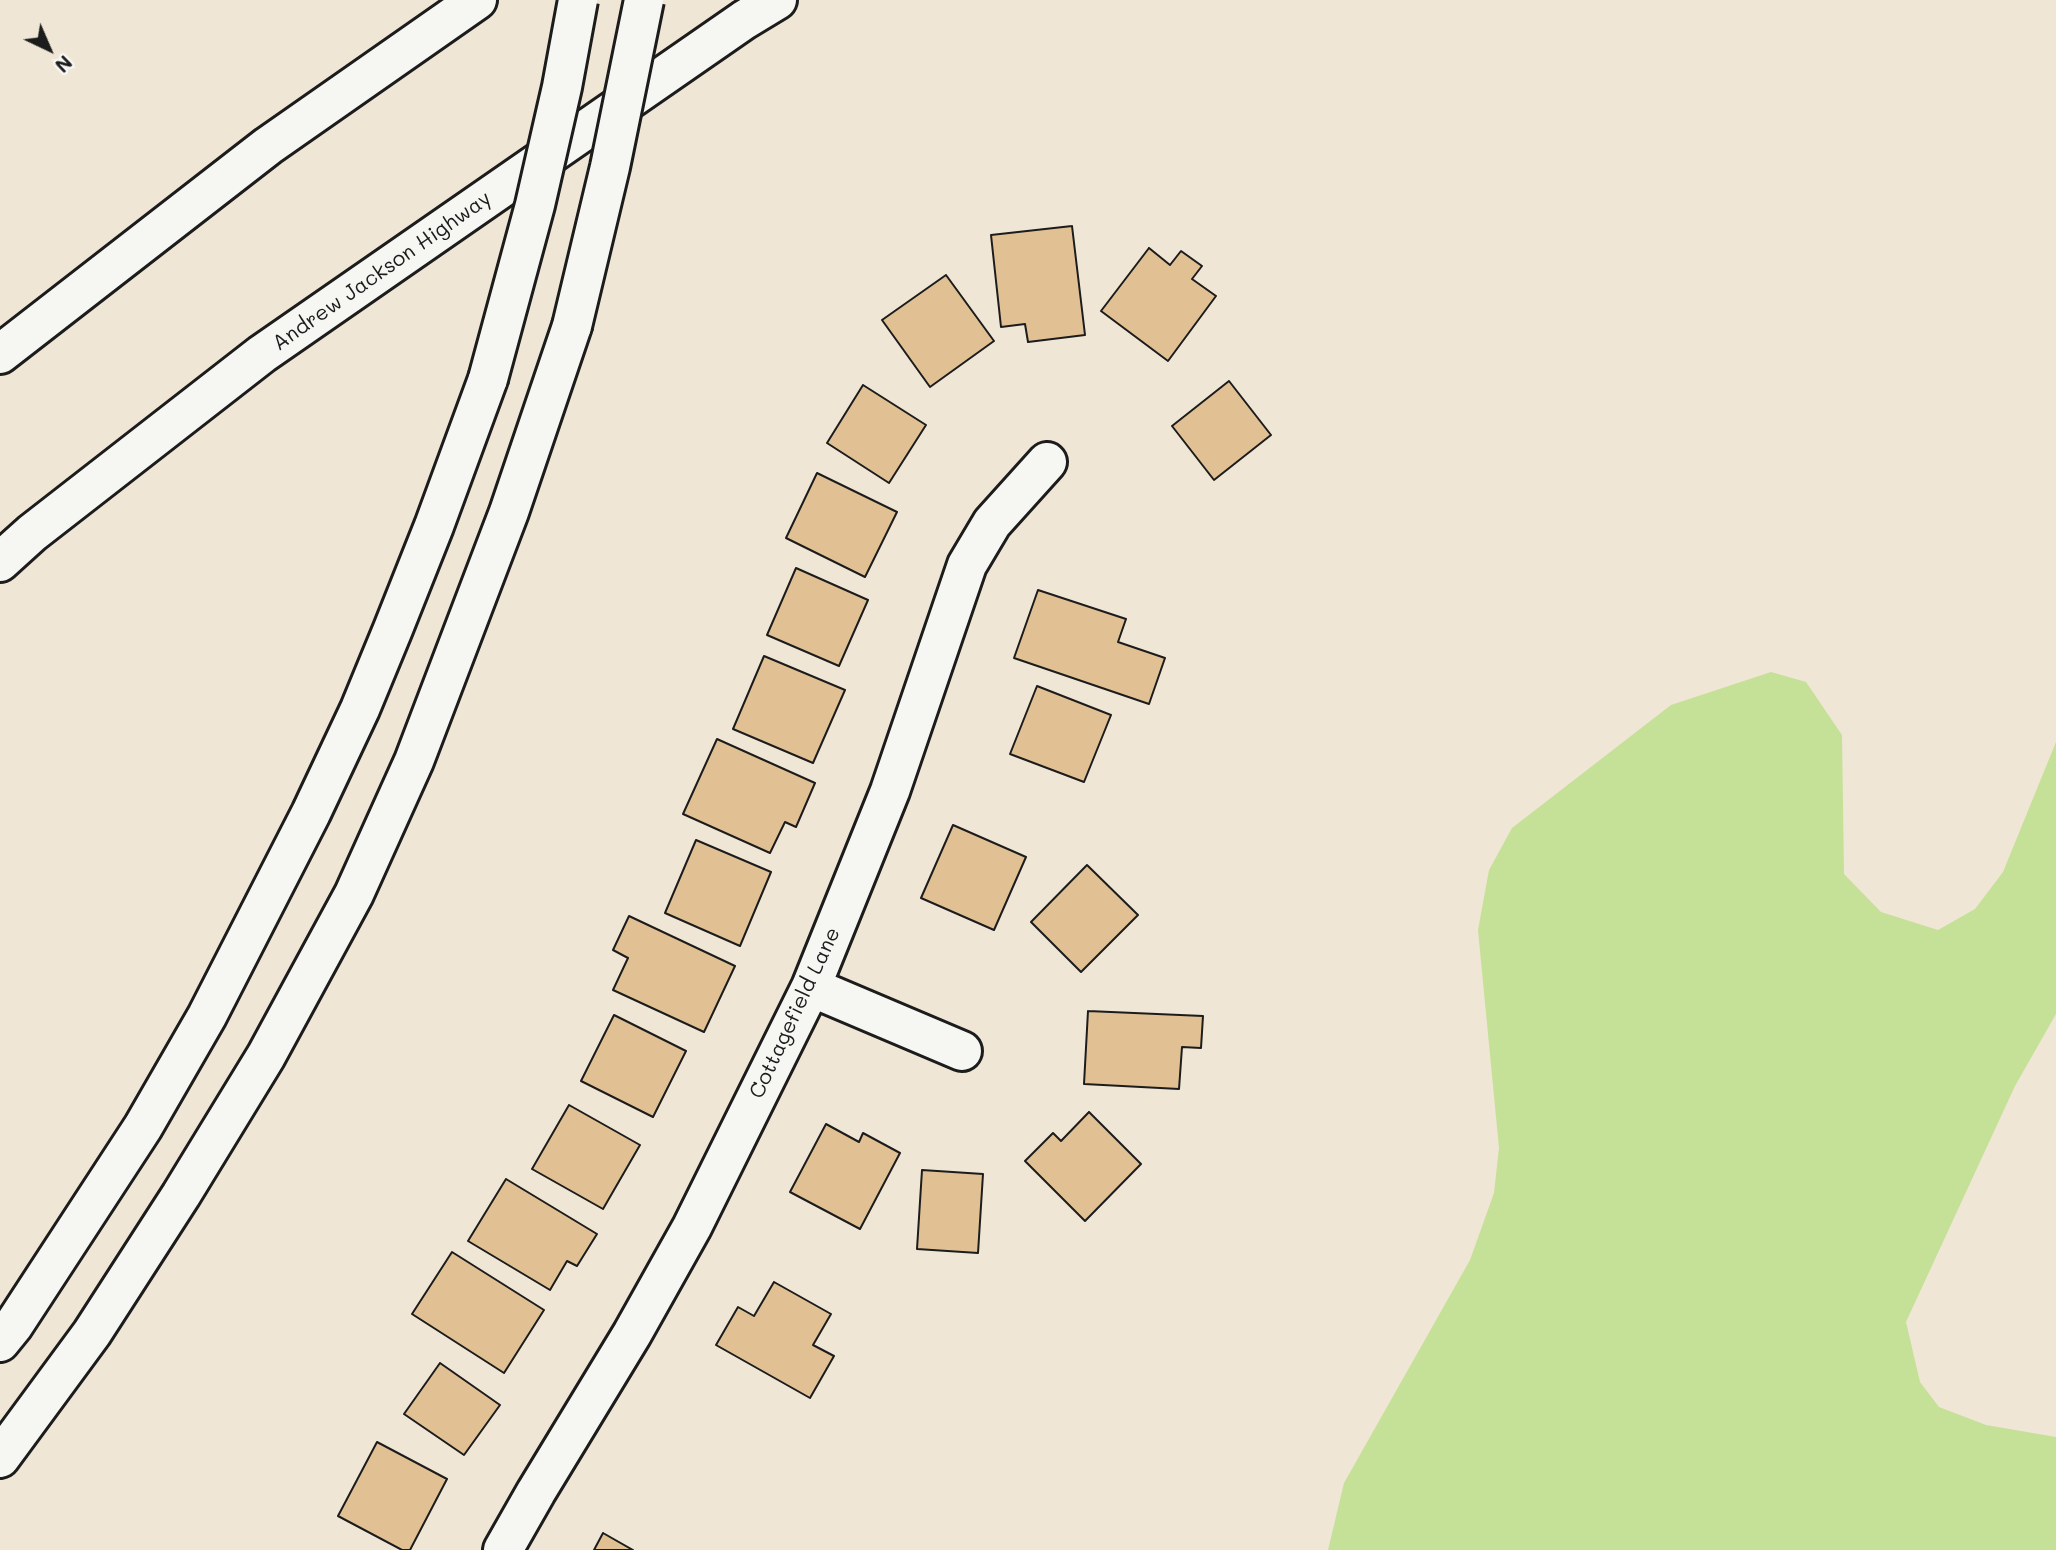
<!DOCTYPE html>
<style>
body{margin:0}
#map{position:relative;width:2056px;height:1550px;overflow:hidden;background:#f0e6d6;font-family:Mali,sans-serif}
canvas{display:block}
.north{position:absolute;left:14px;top:14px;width:70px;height:70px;-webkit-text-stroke:5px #f6f6f2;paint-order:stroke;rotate:136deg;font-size:19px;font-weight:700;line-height:28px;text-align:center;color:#1c1c1c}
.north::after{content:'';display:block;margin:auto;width:24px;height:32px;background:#1c1c1c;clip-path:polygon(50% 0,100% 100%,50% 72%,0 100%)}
</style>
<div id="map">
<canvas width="2056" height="1550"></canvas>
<div class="north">N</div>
</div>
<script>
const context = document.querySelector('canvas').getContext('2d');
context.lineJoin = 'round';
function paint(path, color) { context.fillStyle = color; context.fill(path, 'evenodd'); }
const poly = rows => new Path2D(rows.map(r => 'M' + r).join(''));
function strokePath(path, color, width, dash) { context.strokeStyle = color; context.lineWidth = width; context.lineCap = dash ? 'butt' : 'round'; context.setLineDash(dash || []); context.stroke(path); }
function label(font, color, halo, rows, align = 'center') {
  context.font = font + ' Mali,sans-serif'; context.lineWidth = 5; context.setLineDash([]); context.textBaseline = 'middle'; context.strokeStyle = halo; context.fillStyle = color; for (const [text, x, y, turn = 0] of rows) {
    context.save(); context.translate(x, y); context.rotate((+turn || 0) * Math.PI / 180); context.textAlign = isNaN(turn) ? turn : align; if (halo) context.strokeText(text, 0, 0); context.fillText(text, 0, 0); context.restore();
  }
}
paint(poly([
 [1771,672,1806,682,1842,735,1844,874,1881,912,1938,930,1975,909,2003,872,2056,742,2056,1014,2015,1086,1906,1322,1920,1382,1939,1407,1986,1425,2056,1437,2056,1550,1328,1550,1344,1483,1470,1260,1494,1193,1499,1148,1478,930,1489,870,1512,828,1671,705]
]), '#c5e097');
const building = poly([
 [1072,226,1085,335,1028,342,1025,324,1001,327,991,235,1072,226],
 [1149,248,1170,265,1181,251,1202,266,1192,279,1216,296,1168,361,1101,311,1149,248],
 [946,275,994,341,930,387,882,320,946,275],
 [1229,381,1271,435,1214,480,1172,426,1229,381],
 [863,385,926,425,889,483,827,443,863,385],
 [817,473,897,512,865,577,786,538,817,473],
 [796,568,868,600,839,666,767,635,796,568],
 [1038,590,1126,619,1118,642,1165,658,1149,704,1014,658,1038,590],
 [764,656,845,690,813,763,733,729,764,656],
 [1037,686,1111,715,1084,782,1010,754,1037,686],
 [717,739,815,783,796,827,785,822,770,853,683,814,717,739],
 [953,825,1026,857,994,930,921,898,953,825],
 [696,840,771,872,740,946,665,913,696,840],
 [1087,865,1138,915,1081,972,1031,922,1087,865],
 [629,916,735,966,704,1032,613,990,628,958,613,950,629,916],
 [1088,1011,1203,1016,1201,1048,1182,1047,1179,1089,1084,1084,1088,1011],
 [614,1015,686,1051,653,1117,581,1081,614,1015],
 [569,1105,640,1145,603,1209,532,1169,569,1105],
 [1089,1112,1141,1164,1085,1221,1025,1161,1053,1133,1061,1141,1089,1112],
 [826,1124,859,1142,863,1133,900,1153,860,1229,790,1192,826,1124],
 [922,1170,983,1174,978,1253,917,1249,922,1170],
 [506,1179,597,1234,577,1266,567,1261,550,1290,468,1241,506,1179],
 [452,1252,544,1310,504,1373,412,1314,452,1252],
 [774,1282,831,1314,813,1345,834,1356,810,1398,716,1345,738,1307,754,1316,774,1282],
 [440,1363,500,1405,464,1455,404,1414,440,1363],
 [377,1442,447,1479,410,1550,402,1550,338,1516,377,1442],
 [603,1533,633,1550,594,1550,603,1533]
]);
paint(building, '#e1c194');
strokePath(building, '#1c1c1c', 2);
const minor = poly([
 [811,987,962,1051],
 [503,1550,536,1492,632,1334,692,1227,811,987,890,791,967,565,992,523,1047,462]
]);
const highway = poly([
 [0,354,268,146,477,0],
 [0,562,32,533,262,354,744,20,777,0],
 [0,1342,13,1326,143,1127,207,1016,311,813,360,709,393,629,434,526,488,379],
 [0,1458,92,1333,181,1195,266,1056,354,894,414,761,509,512,572,326]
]);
strokePath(minor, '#1c1c1c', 44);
strokePath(highway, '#1c1c1c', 44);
strokePath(minor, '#f6f6f2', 38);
strokePath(highway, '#f6f6f2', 38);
const highwayBridge = poly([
 [572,326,610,167,644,0],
 [488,379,535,205,562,87,578,0]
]);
strokePath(highwayBridge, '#1c1c1c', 44, []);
strokePath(highwayBridge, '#f6f6f2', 38);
label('21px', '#1c1c1c', '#f6f6f2', [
 ["Andrew Jackson Highway",382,271,-35],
 ["Cottagefield Lane",795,1013,-65]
]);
</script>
